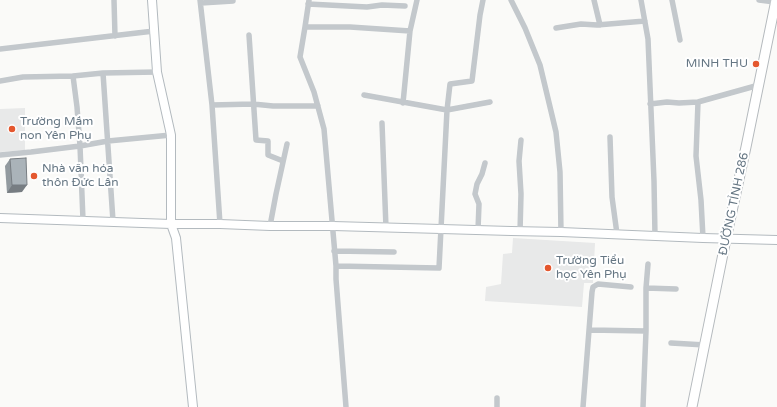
<!DOCTYPE html>
<meta charset="utf-8">
<style>
body{margin:0}
canvas{display:block;background:#fafaf8}
</style>
<canvas width="777" height="407"></canvas>
<script>
const context = document.querySelector('canvas').getContext('2d');
context.lineJoin = 'round';
function paint(path, color) { context.fillStyle = color; context.fill(path, 'evenodd'); }
const poly = rows => new Path2D(rows.map(r => 'M' + r).join(''));
function strokePath(path, color, width, dash) { context.strokeStyle = color; context.lineWidth = width; context.lineCap = dash ? 'butt' : 'round'; context.setLineDash(dash || []); context.stroke(path); }
function label(font, color, halo, rows, align = 'center') {
  context.font = font + ' "Varela Round",sans-serif'; context.lineWidth = 4; context.setLineDash([]); context.textBaseline = 'middle'; context.strokeStyle = halo; context.fillStyle = color; for (const [text, x, y, turn = 0] of rows) {
    context.save(); context.translate(x, y); context.rotate((+turn || 0) * Math.PI / 180); context.textAlign = isNaN(turn) ? turn : align; if (halo) context.strokeText(text, 0, 0); context.fillText(text, 0, 0); context.restore();
  }
}
paint(poly([
 [25,108,25,150,0,152,0,109],
 [513,238,595,243,593,283,584,283,582,307,485,301,486,287,501,284,503,254,512,253]
]), '#e8e9e9');
const secondary = poly([
 [152,0,157,72,171,135,171,224,176,238,193,407],
 [0,218,171,224,220,224,270,226,333,226,441,229,511,231,561,232,703,238,777,240]
]);
const primary = poly([
 [692,407,726,239,746,147,776,0]
]);
strokePath(secondary, '#b3babf', 10);
strokePath(primary, '#b5babe', 11);
strokePath(poly([
 [114,0,115,36],
 [200,0,212,105,220,224],
 [309,0,305,27,300,57,314,92,324,129,336,266,336,279,346,407],
 [511,0,525,28,540,65,556,132,560,172,561,232],
 [594,0,600,25],
 [641,0,648,39,654,181,655,236],
 [672,0,680,40],
 [759,0,775,2],
 [201,3,233,1],
 [308,4,367,7,382,5,405,6],
 [305,27,350,27,410,31],
 [556,28,581,24,597,25,645,21],
 [249,35,256,140,268,141,268,155,283,161],
 [0,49,154,31],
 [103,73,113,221],
 [73,76,77,107,80,146,83,220],
 [0,81,23,77,73,76,103,73,157,72],
 [364,95,447,110,490,102],
 [698,102,696,156,701,200,703,238],
 [403,103,410,31,417,0],
 [650,104,667,102,679,103,698,102,759,85],
 [212,105,253,104,273,106,318,106],
 [382,123,386,228],
 [610,137,612,197,617,234],
 [0,155,31,152,80,146,108,141,171,135],
 [270,226,276,194,287,144],
 [478,230,479,204,475,194,477,184,482,174,485,163],
 [520,232,521,194,519,161,521,140],
 [334,251,394,252],
 [336,266,439,268,447,110,450,84,472,81,480,15,483,0],
 [646,288,676,289],
 [589,330,646,331],
 [671,343,705,345],
 [497,407,497,398],
 [583,407,592,292,593,287,598,284,631,287],
 [643,407,646,331,646,288,648,264]
]), '#c3c8cc', 5.5);
strokePath(secondary, '#fff', 8);
strokePath(primary, '#fff', 9);
paint(poly([
 [10,159,22,192,7,193,5,166]
]), '#929a9f');
paint(poly([
 [12,185,27,185,22,192,7,193]
]), '#777d82');
const building = poly([
 [26,158,27,185,12,185,10,159,26,158]
]);
paint(building, '#aab3b9');
strokePath(building, '#777d82', 1);
for (const [x, y, r, color] of [
 [756,64,4,"#e4572e"],
 [12,129,4,"#e4572e"],
 [34,176,4,"#e4572e"],
 [548,268,4,"#e4572e"]
]) { const dot = new Path2D(); dot.arc(x, y, r, 0, 2 * Math.PI); context.fillStyle = color; context.fill(dot); strokePath(dot, '#fff', 1.5); }
label('12px', '#657683', '#fff', [
 ["MINH THU",748,64,"right"],
 ["Trường Mầm",20,122],
 ["non Yên Phụ",20,136],
 ["Nhà văn hóa",42,169],
 ["thôn Đức Lân",42,183],
 ["Trường Tiểu",556,261],
 ["học Yên Phụ",556,275]
], 'left');
label('12px', '#657683', '#fff', [
 ["ĐƯỜNG TỈNH 286",734,204,-78]
]);
</script>
